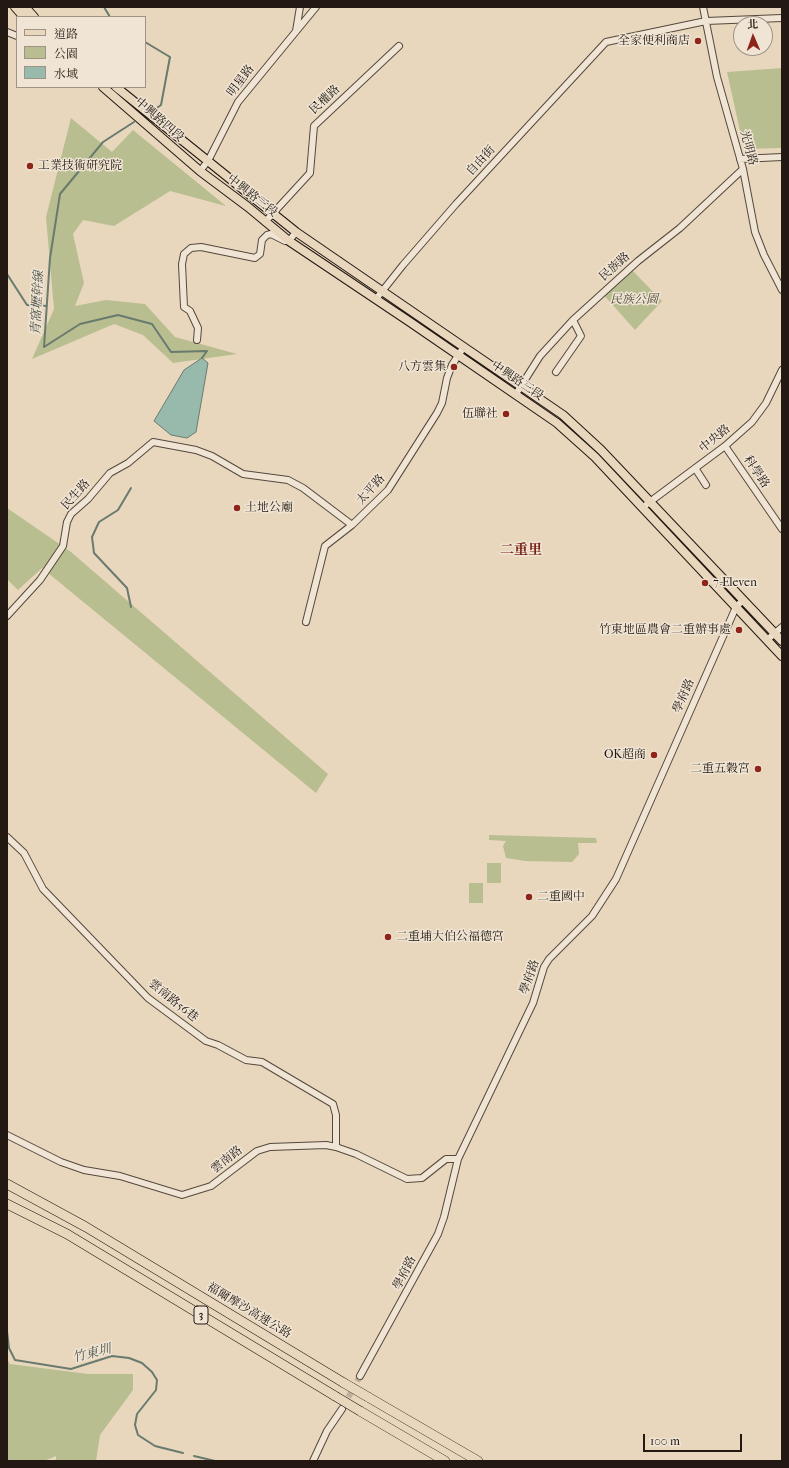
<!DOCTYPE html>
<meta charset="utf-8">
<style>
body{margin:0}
#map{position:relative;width:789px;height:1468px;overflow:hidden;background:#e8d7bd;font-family:"IM FELL French Canon","Noto Serif TC",serif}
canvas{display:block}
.frame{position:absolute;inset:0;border:8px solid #231912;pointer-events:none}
.legend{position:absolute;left:16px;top:16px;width:130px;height:72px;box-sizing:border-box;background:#f0e5d4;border:1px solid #9e9386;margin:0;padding:5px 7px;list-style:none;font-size:12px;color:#231912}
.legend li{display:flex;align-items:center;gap:8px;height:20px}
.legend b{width:20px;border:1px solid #9e9386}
.north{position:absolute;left:733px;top:16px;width:40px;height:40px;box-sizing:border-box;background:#f0e5d4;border:1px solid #9e9386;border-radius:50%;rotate:358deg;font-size:11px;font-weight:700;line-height:16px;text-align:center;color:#231912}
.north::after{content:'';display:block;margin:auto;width:14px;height:18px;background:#8f2418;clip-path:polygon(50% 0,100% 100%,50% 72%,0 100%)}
.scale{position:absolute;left:643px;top:1434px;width:99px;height:18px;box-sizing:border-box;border:2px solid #231912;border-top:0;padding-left:5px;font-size:12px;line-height:14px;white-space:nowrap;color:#231912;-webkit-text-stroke:3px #f0e5d4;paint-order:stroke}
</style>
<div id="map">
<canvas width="789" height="1468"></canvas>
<div class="frame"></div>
<ul class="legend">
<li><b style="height:5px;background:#e8d7bd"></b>道路</li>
<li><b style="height:11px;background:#b8be90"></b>公園</li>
<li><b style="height:11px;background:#98baac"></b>水域</li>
</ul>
<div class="north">北</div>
<div class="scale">100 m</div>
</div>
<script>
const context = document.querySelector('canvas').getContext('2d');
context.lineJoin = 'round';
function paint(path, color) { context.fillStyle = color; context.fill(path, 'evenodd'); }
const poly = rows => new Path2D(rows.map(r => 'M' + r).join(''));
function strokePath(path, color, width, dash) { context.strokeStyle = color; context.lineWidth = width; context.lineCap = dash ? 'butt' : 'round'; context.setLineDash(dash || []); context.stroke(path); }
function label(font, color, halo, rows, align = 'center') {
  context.font = font + ' "IM FELL French Canon","Noto Serif TC",serif'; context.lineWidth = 3; context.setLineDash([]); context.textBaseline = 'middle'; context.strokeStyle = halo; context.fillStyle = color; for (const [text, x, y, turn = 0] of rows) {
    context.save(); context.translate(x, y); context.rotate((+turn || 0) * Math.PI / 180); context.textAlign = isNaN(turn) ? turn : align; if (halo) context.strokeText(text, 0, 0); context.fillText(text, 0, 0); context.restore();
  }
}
paint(poly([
 [782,68,782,148,744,149,727,72],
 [71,118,112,152,133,130,226,206,170,191,114,226,83,220,73,234,84,283,75,306,106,300,145,304,175,337,237,354,173,363,143,335,114,324,32,359,54,309,46,217],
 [629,267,662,301,635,330,602,293],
 [7,508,71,552,328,774,316,793,42,568,18,590,7,579],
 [489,835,596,838,597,843,578,843,579,854,572,862,525,861,506,858,503,846,506,841,489,840],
 [487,863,501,863,501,883,487,883],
 [469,883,483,883,483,903,469,903],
 [7,1359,10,1364,88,1374,133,1374,133,1390,100,1435,96,1461,56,1461,56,1456,44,1461,7,1461]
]), '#b8be90');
const water = poly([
 [202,358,208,363,196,432,187,438,171,435,154,421,184,370,202,358]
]);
paint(water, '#98baac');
strokePath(water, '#697a6e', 1);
strokePath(poly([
 [104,7,110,17],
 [145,42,170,57,161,105,151,112],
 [134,122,103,142,60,194,50,258,44,347,80,324,118,315,152,324,171,352,207,351,202,358],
 [7,274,27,305,47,306],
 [131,488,118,510,99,522,92,537,94,553,127,588,131,607],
 [7,1331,9,1348,15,1360,71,1369,112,1356,129,1358,142,1363,152,1372,157,1380,156,1390,137,1414,135,1425,138,1435,155,1446,183,1453],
 [194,1456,215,1461]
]), '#697a6e', 2);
strokePath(poly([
 [344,1405,360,1376]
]), '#c1b19b', 6, [6, 3]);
const minor = poly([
 [703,7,717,77,743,169,755,232,764,255,782,290],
 [296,31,300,7],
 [7,32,17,36],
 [740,159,782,157],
 [200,171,208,161,238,102,316,7],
 [265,222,310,173,314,126,399,46],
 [376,299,403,265,456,204,606,42,706,21,782,18],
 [197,340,198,328,190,311,184,307,182,264,184,254,191,248,201,247,255,258,260,254,262,240,267,235,271,234,285,241,289,241,296,232],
 [556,372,581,336,573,320],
 [516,394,540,356,573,320,638,261,680,228,743,169],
 [725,446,782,529],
 [695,468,706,485],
 [647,504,725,446,752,422,766,403,782,370],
 [7,616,40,580,63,546,67,522,71,514,88,499,110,473,128,463,153,442,196,450,212,456,243,474,288,480,303,488,352,525],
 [306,622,325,546,352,525,388,490,437,413,442,403,447,378,452,365,463,348],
 [767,640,782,627],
 [7,837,24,853,43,889,148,998,206,1041,218,1045,246,1060,262,1062,333,1104,336,1115,336,1147],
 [7,1135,61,1162,84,1170,120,1176,182,1195,211,1186,257,1151,270,1147,326,1145,336,1147,356,1154,407,1179,422,1178,446,1159,458,1159],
 [360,1376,438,1234,444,1217,458,1159,533,1003,544,967,549,959,592,916,616,879,736,607,743,600],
 [313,1461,327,1431,342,1409]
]);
const major = poly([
 [15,7,24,17],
 [25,7,34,17],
 [103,87,200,171,248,207,289,241,410,322,557,423,595,457,782,656],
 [116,87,296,232,563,415,601,450,782,641]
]);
const highway = poly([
 [7,1184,86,1227,344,1383],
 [7,1204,67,1234,335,1396],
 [368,1397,478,1461],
 [360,1411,445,1461]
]);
strokePath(minor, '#54483d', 8);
strokePath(major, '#231912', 10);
strokePath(highway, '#231912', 10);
strokePath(minor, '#f0e5d4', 6);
strokePath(major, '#e8d7bd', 8);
strokePath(highway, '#e8d7bd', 9);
const highwayBridge = poly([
 [344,1383,368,1397],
 [335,1396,360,1411]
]);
strokePath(highwayBridge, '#231912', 10, []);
strokePath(highwayBridge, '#e8d7bd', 9);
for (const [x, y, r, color] of [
 [698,41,4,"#8f2418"],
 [30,166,4,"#8f2418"],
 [454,367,4,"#8f2418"],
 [506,414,4,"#8f2418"],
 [237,508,4,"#8f2418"],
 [705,583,4,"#8f2418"],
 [739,630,4,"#8f2418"],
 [654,755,4,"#8f2418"],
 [758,769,4,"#8f2418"],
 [529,897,4,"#8f2418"],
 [388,937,4,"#8f2418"]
]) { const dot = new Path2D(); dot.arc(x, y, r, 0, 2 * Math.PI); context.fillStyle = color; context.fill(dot); strokePath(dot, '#f0e5d4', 1.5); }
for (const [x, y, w] of [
 [201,1315,14]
]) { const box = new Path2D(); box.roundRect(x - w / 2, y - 9, w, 18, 3); context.fillStyle = '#f0e5d4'; context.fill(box); strokePath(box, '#231912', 1); }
label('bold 11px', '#231912', null, [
 ["3",201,1315]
]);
label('12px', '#231912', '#f0e5d4', [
 ["全家便利商店",690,41],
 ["工業技術研究院",38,166,"left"],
 ["八方雲集",446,367],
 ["伍聯社",498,414],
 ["土地公廟",245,508,"left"],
 ["7-Eleven",713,583,"left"],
 ["竹東地區農會二重辦事處",731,630],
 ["OK超商",646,755],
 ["二重五穀宮",750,769],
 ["二重國中",537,897,"left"],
 ["二重埔大伯公福德宮",396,937,"left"]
], 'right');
label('12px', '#231912', '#f0e5d4', [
 ["明星路",241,81,-53],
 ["民權路",325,100,-43],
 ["中興路四段",159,120,41],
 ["光明路",748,148,75],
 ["自由街",481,161,-47],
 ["中興路三段",252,196,38],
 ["民族路",615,267,-42],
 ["中興路三段",517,381,34],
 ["中央路",715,439,-39],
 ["科學路",756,472,56],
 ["太平路",371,490,-48],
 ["民生路",76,495,-48],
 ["學府路",684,696,-66],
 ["學府路",530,977,-70],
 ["雲南路56巷",173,1001,39],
 ["雲南路",227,1160,-38],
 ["學府路",405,1273,-63],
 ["福爾摩沙高速公路",249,1311,31]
]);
label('italic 12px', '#504b38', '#f0e5d4', [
 ["民族公園",634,300]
]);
label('italic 13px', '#4c5148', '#f0e5d4', [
 ["青窩壢幹線",38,303,-87],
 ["竹東圳",92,1354,-14]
]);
label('bold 14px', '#7a1f14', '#f0e5d4', [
 ["二重里",521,551]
]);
</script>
